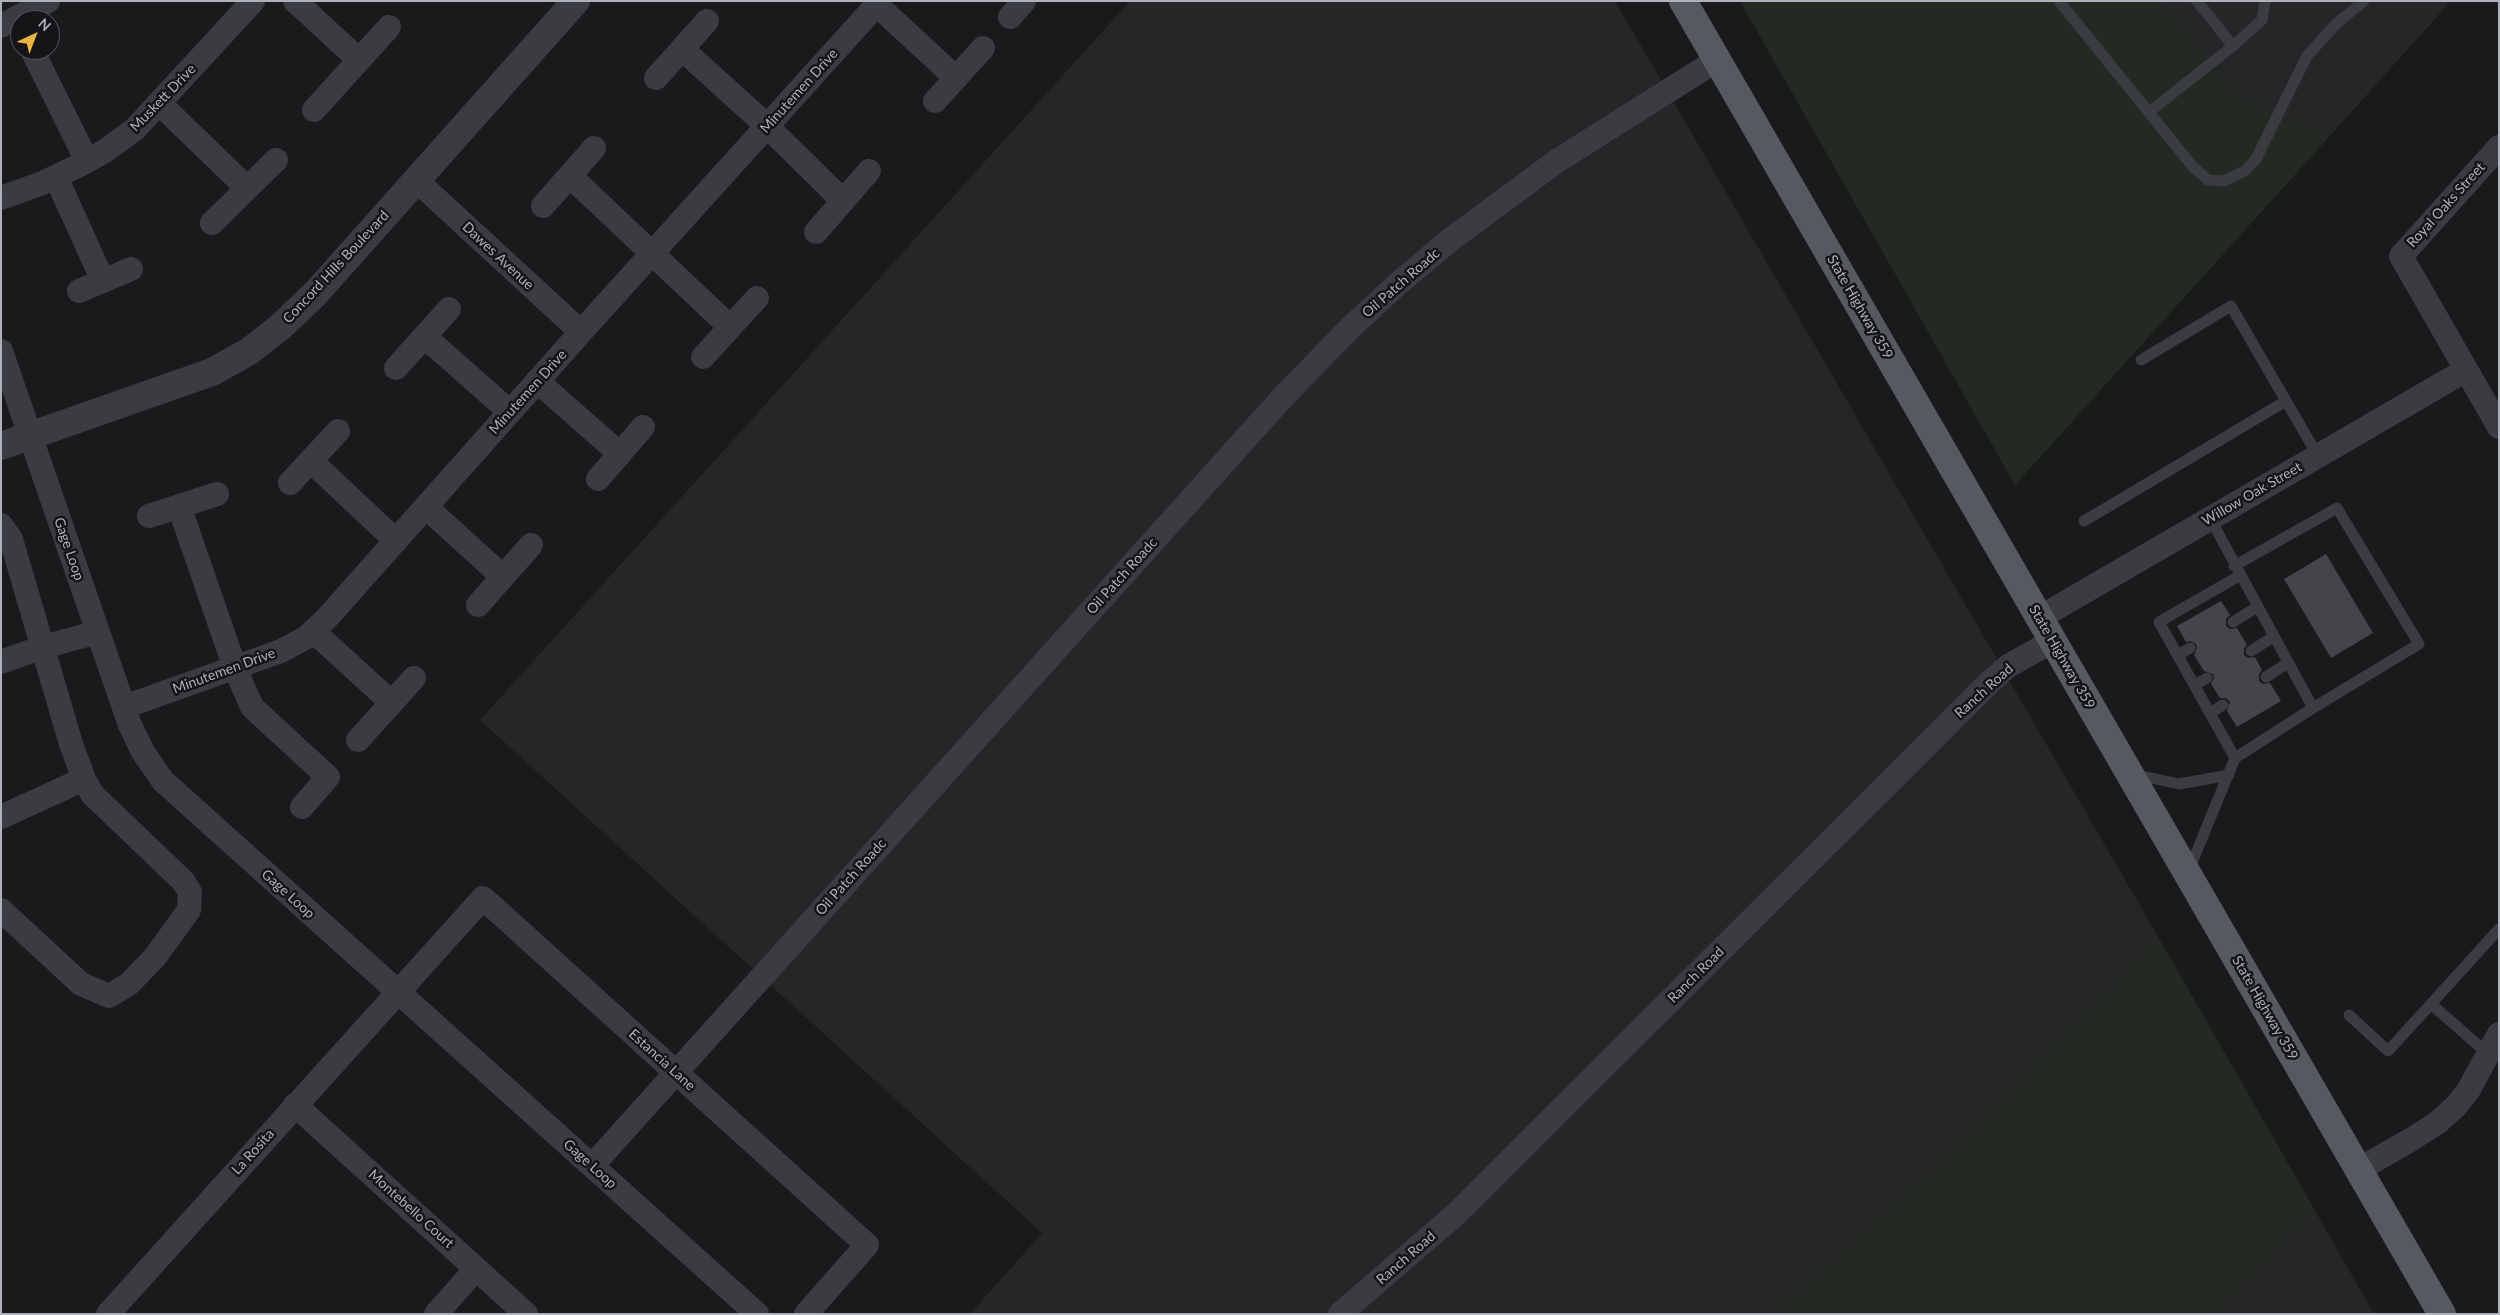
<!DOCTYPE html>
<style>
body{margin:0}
#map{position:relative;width:2500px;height:1315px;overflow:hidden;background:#1a1a1c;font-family:Lato,sans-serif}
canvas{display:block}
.frame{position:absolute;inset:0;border:2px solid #adb1bb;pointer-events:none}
.north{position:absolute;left:10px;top:10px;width:50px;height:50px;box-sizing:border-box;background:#151517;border:1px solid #525359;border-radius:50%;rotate:43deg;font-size:14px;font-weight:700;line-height:20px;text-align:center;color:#adb1bb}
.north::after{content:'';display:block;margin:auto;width:18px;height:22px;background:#ebb544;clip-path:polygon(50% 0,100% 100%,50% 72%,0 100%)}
</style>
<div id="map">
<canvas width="2500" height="1315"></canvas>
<div class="frame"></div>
<div class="north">N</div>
</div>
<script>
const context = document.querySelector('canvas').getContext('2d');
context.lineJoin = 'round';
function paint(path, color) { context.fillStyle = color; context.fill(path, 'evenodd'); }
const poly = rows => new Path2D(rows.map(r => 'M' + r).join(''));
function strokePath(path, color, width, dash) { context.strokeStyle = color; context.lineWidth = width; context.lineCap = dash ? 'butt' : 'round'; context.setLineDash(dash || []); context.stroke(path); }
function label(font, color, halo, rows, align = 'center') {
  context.font = font + ' Lato,sans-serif'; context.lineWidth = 5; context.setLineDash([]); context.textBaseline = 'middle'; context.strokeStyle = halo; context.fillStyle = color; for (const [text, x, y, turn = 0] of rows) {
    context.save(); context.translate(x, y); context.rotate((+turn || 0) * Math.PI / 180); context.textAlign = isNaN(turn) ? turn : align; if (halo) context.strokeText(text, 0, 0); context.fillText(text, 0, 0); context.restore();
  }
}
paint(poly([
 [1130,1,1615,1,2160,940,1959,1149,1778,1314,970,1314,1042,1233,480,720],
 [2158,1,2451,1,2329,137,2237,97],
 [2313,1207,2374,1314,2213,1314]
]), '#262629');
paint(poly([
 [1740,1,2158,1,2237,97,2329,137,2015,485],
 [2160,940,2313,1207,2213,1314,1778,1314,1959,1149]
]), '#222a23');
paint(poly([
 [2326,554,2373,633,2331,658,2284,579],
 [2221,601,2230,615,2226,619,2226,626,2230,629,2237,628,2247,645,2244,648,2244,655,2248,658,2255,657,2262,670,2259,674,2259,681,2263,684,2270,683,2281,701,2237,727,2227,711,2230,702,2226,698,2220,698,2211,684,2214,678,2213,674,2204,671,2194,655,2197,648,2196,644,2190,641,2186,642,2177,626]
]), '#444549');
strokePath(poly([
 [2059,1,2193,167,2208,180,2224,181,2245,171,2256,159,2307,56,2337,23,2364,1],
 [2197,1,2233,46],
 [2149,112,2233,46,2262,20,2265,1],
 [2141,360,2231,306,2318,456],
 [2210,518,2313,708,2235,758,2159,622,2239,576],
 [2084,521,2286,401],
 [2234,566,2337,508,2419,644,2313,708],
 [2233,622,2257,607],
 [2251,651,2273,637],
 [2178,655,2190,648],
 [2266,677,2288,663],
 [2195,685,2207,678],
 [2210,713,2223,705],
 [2133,774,2179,784,2229,775],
 [2189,870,2235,758],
 [2431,1004,2499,929],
 [2349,1015,2388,1051,2431,1004,2487,1053]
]), '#3b3c41', 11);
strokePath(poly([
 [295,1,359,60],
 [877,5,956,78],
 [1010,17,1024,1],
 [1,26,48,1],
 [682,49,767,126,843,201],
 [32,50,87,161],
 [656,78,707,21],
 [935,101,983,48],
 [159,103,247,188],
 [314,110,389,27],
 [2499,147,2401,256,2499,427],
 [570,176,730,327],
 [56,177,103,281],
 [416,180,581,332],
 [1,198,40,184,78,166,105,151,135,129,253,1],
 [543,206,594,148],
 [212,223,276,160],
 [816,232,869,171],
 [79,291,131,269],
 [425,337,510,412],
 [1,351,130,725,143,752,163,781,757,1314],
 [703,357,757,298],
 [396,368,449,309],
 [537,381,620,454],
 [311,461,396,541],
 [598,479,643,427],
 [290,483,338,431],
 [179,506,235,668,252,707,328,777,302,807],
 [426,507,503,577],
 [149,516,217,494],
 [1,525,11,539,71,744,84,779,92,794,183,881,190,892,189,910,155,957,129,984,109,996,81,984,1,910],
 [478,605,531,545],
 [2039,618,2466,370],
 [313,631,392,703],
 [1,662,43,647,98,632],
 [124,707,281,651,307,637,327,618,581,332,880,1],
 [358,740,414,678],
 [1,817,84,779],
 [295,1105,526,1314],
 [592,1166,1282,398,1350,328,1399,283,1450,240,1557,161,1717,60],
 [2358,1170,2412,1139,2437,1123,2455,1107,2468,1091,2499,1034],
 [108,1314,483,898,867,1245,806,1314],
 [436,1314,476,1269],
 [1340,1314,1455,1215,1991,681,2008,666,2053,641]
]), '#3b3c41', 24);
strokePath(poly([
 [1,446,212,372,248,352,279,328,315,294,576,1]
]), '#3b3c41', 28);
strokePath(poly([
 [1683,1,2442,1314]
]), '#575960', 28);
label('14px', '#adb1bb', '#151517', [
 ["Minutemen Drive",799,91,-48],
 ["Muskett Drive",163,98,-46],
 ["Royal Oaks Street",2446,205,-48],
 ["Dawes Avenue",498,256,43],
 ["Concord Hills Boulevard",336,267,-47],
 ["Oil Patch Roadc",1401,283,-41],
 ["State Highway 359",1860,307,60],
 ["Minutemen Drive",528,392,-48],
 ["Willow Oak Street",2252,494,-30],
 ["Gage Loop",69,549,71],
 ["Oil Patch Roadc",1122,576,-48],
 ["State Highway 359",2062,657,60],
 ["Minutemen Drive",224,671,-20],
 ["Ranch Road",1984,691,-42],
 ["Oil Patch Roadc",851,877,-48],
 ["Gage Loop",288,894,42],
 ["Ranch Road",1696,975,-45],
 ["State Highway 359",2265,1008,60],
 ["Estancia Lane",662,1060,42],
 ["La Rosita",253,1152,-48],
 ["Gage Loop",590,1164,42],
 ["Montebello Court",411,1209,42],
 ["Ranch Road",1406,1258,-41]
]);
</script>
